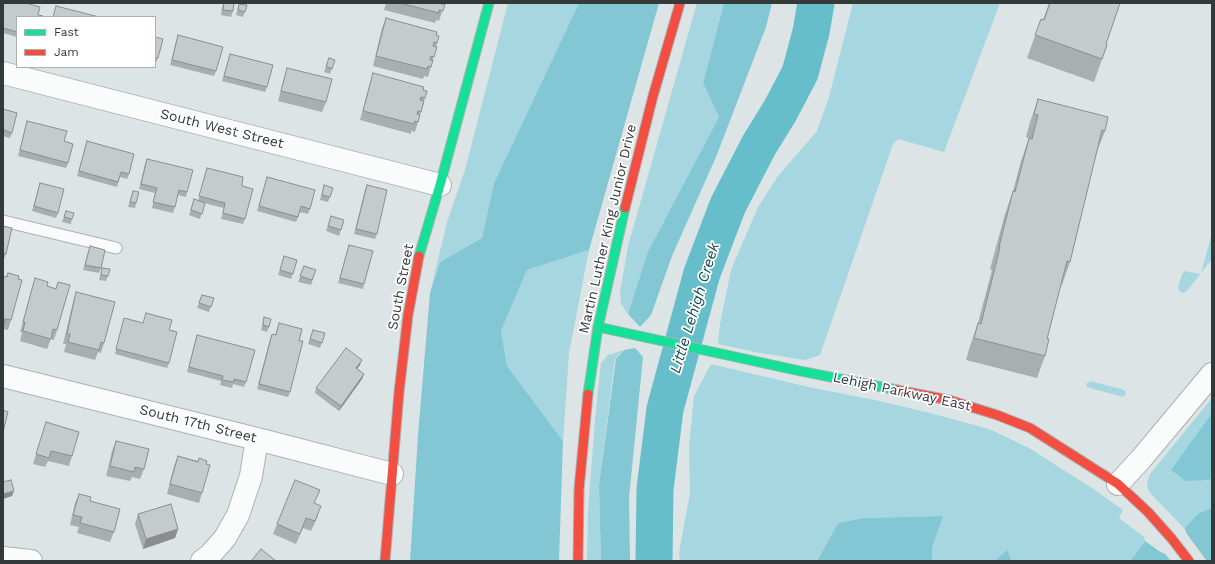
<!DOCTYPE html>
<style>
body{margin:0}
#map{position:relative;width:1215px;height:564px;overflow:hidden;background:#dce4e6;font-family:"Work Sans",sans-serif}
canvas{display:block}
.frame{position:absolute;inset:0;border:4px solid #34393a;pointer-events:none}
.legend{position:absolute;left:16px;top:16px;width:140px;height:52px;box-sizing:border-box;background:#fff;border:1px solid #aeb0b0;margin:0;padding:5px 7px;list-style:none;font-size:12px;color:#34393a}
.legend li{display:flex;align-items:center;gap:8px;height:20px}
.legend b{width:20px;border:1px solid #aeb0b0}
</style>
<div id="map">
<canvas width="1215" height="564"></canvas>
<div class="frame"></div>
<ul class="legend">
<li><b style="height:5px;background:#16e098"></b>Fast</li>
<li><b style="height:5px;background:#f24e42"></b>Jam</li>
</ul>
</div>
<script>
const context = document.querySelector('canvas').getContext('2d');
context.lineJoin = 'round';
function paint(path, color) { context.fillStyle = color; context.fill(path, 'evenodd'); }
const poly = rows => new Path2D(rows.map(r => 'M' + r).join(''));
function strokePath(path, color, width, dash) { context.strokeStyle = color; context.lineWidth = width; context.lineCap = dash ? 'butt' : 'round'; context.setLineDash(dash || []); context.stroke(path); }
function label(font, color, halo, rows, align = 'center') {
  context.font = font + ' "Work Sans",sans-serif'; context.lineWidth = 3.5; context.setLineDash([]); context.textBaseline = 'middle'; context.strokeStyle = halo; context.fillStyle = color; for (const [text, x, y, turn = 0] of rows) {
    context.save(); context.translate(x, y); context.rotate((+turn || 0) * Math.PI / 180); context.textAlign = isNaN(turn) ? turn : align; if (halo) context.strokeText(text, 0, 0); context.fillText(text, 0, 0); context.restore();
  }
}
paint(poly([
 [508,3,579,3,494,183,482,238,440,262,430,293,447,222,465,170],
 [697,3,724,3,703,83,719,117,648,255,628,314,621,304,620,293,628,246],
 [853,3,1000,3,944,152,898,139,893,144,820,355,805,360,760,353,718,344,720,324,731,270,758,207,778,176,817,131,829,97],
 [1212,233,1212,259,1187,291,1184,293,1180,292,1178,288,1182,274,1185,271,1200,274,1201,273],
 [589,250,569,353,563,441,507,366,501,331,527,270],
 [624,350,615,359,599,485,601,561,587,561,588,511,595,420,601,363,608,355],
 [711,364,813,388,875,400,934,414,989,429,1029,448,1089,486,1123,510,1119,518,1144,537,1145,541,1130,561,1012,561,1007,550,994,561,932,561,932,548,942,516,864,518,838,523,817,561,680,561,679,553,690,493,689,447,694,396],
 [1090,381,1122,389,1125,391,1126,394,1123,397,1090,388,1087,387,1086,384],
 [1212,398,1212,561,1207,561,1187,534,1184,528,1152,495,1148,489,1147,483,1150,474]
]), '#a6d7e0');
paint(poly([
 [579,3,659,3,589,250,527,270,501,331,507,366,563,441,559,561,410,561,418,435,430,293,440,262,482,238,494,183],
 [724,3,772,3,766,27,716,157,672,256,651,315,640,327,628,314,648,252,719,117,703,83],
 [635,348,643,357,629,498,630,561,601,561,599,485,616,359,624,350],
 [1212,413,1212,478,1209,480,1186,481,1171,470],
 [1212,508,1212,561,1207,561,1187,534,1185,528,1198,514],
 [943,516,932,548,932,561,817,561,838,523,864,518],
 [1145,541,1159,551,1165,554,1171,561,1130,561],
 [1007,550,1012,561,994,561]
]), '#82c7d3');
strokePath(poly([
 [654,561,655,489,665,409,702,273,728,205,759,145,780,111,800,73,811,32,816,3]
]), '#66becb', 37);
const lane = poly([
 [3,221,116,248]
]);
const street = poly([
 [3,73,440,185],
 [3,376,265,441,392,474],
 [1118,484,1141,459,1212,374],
 [3,558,31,561],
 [202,561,210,555,225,538,238,515,251,476,257,439]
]);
const fast = poly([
 [419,256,440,185,489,3],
 [598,327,800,371,897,390],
 [588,394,598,327,625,208]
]);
const jam = poly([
 [625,208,653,96,680,3],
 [897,390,949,400,997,415,1030,428,1118,484,1148,512,1172,539,1189,561],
 [385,561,399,392,408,315,419,256],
 [578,561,579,489,588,394]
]);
strokePath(lane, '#acb1b2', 13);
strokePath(street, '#acb1b2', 24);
strokePath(fast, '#acb1b2', 11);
strokePath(jam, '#acb1b2', 11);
strokePath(lane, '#fafbfb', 11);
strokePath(street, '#fafbfb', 22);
strokePath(fast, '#16e098', 9);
strokePath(jam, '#f24e42', 9);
paint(poly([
 [3,3,38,15,17,17,17,37,3,33],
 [224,3,233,11,231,17,221,15,222,7],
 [386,3,445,3,439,21,436,20,435,23,384,10],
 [1049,3,1120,3,1106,44,1107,45,1094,82,1027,58,1041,19,1043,20],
 [239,4,247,5,243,17,236,15],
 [386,18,439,36,431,67,428,77,424,76,423,79,373,66,382,28],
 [178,35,216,71,214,76,170,65],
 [155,37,158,58,156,63,155,62],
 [230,54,267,87,265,92,222,81],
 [329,58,335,60,330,74,324,72],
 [287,68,326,102,322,112,278,101,284,78],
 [373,73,427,91,418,122,415,132,411,131,411,134,360,120,370,83],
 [1038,99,1105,131,1096,154,1070,262,1062,285,1061,285,1047,339,1045,356,1037,378,966,360,970,346,978,323,992,270,990,269,1005,214,1013,191,1021,161,1029,138,1026,137,1030,122],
 [3,109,12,133,10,138,3,136],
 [27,121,64,141,68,163,66,168,18,156],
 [87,141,129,174,127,179,120,177,117,187,77,176],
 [147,159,187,192,186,197,178,195,173,213,152,208,155,193,139,189,145,164],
 [207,168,242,186,245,219,243,224,221,219,224,208,204,203,205,203,200,219,189,215,194,199,198,201],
 [267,177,310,209,308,214,300,212,296,222,257,211],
 [40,183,58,213,56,218,32,211],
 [324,185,333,188,328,202,320,200],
 [367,185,377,234,375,239,354,234,365,190],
 [133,191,136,203,135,208,128,207],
 [66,211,72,219,71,224,62,222],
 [331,216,344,220,339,236,326,231],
 [3,226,6,254,4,259,3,259],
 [349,245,364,284,363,289,338,283],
 [90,246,101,268,99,273,83,270],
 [284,256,297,260,291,279,278,275],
 [304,266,316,270,311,285,298,282],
 [102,268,108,276,106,281,99,280],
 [8,273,18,279,11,320,8,330,3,329,3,276,6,277],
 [35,278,47,286,56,289,58,282,57,330,54,340,51,339,47,349,20,341,22,332,20,332,32,288],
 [76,292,104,343,101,353,98,352,95,360,64,352,66,344,63,344,73,302],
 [202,295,214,298,209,312,197,308],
 [264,317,269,327,267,332,261,330],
 [124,318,169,330,169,363,167,368,115,354],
 [279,323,299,341,290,392,288,397,257,389,270,339,272,334,275,335],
 [313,330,325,333,320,348,308,344],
 [197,335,246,382,244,387,233,384,232,388,220,385,221,381,187,372],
 [360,365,357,369,364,374,362,379,339,411,315,393,316,388],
 [46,422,72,456,69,466,48,461,45,467,33,464],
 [116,441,144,469,140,479,132,477,130,481,106,476,112,451],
 [178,456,198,461,199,458,206,464,202,493,199,503,167,494,174,466],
 [79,494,90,501,114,532,110,542,77,533,79,527,70,525,75,503],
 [314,503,318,516,311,531,303,528,296,544,273,534,277,524],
 [138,514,178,529,175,538,143,549,135,524]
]), '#a9afaf');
paint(poly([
 [362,360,360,365,354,373,356,368],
 [364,374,362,379,339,411,341,406],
 [14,491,12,496,3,499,3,494],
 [178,529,175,538,143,549,146,539]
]), '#8a8e8f');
const building = poly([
 [3,3,26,3,40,7,38,15,43,16,43,17,17,17,17,32,3,28,3,3],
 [224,3,234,3,233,11,223,10,224,3],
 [400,3,441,3,441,4,445,4,443,11,439,10,439,13,400,3],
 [1050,3,1120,3,1106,44,1107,45,1102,59,1035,35,1041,19,1044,20,1050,3],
 [239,4,247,5,245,12,238,10,239,4],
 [56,6,99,17,53,17,56,6],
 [386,18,437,32,436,35,439,36,437,43,434,42,433,46,437,47,434,57,431,56,430,60,433,60,431,67,428,66,427,69,376,56,386,18],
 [178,35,223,47,216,71,172,60,178,35],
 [155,37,163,39,158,58,155,57,155,37],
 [230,54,273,65,267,87,224,76,230,54],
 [329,58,335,60,332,69,326,66,329,58],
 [287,68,332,79,326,102,281,91,287,68],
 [373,73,424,87,423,90,427,91,425,98,421,97,420,100,424,101,421,112,418,111,417,114,420,115,418,122,415,121,414,124,363,111,373,73],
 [1038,99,1108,117,1105,131,1102,130,1070,262,1067,261,1047,339,1049,339,1045,356,974,338,978,323,981,324,1000,247,999,247,1013,191,1015,192,1029,138,1032,139,1038,115,1034,114,1038,99],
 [3,109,17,113,12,133,4,130,3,134,3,109],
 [27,121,67,131,64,141,73,144,68,163,20,150,27,121],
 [87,141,134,154,129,174,121,172,118,182,79,171,87,141],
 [147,159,193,170,187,192,179,190,175,207,153,202,157,188,141,184,147,159],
 [207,168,243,177,242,186,253,189,245,219,223,213,225,203,199,196,207,168],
 [267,177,315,190,310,209,301,206,298,217,259,206,267,177],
 [40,183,64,189,58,213,34,206,40,183],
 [324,185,333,188,330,197,322,195,324,185],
 [367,185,387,190,377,234,356,229,367,185],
 [133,191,139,192,136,203,130,202,133,191],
 [194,199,205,203,202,214,191,210,194,199],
 [66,211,74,213,72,219,64,217,66,211],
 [331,216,344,220,341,230,328,226,331,216],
 [3,226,12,228,6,254,3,253,3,226],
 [349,245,373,251,364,284,340,278,349,245],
 [90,246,105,250,101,268,85,265,90,246],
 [284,256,297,260,293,274,280,270,284,256],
 [304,266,316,270,312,280,300,276,304,266],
 [102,268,110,269,108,276,101,275,102,268],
 [8,273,19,276,18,279,22,280,11,320,5,319,4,325,3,325,3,276,7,277,8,273],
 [35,278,48,282,47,286,56,289,58,282,70,285,57,330,53,329,51,339,23,331,25,322,23,322,35,278],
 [76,292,115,302,104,343,101,342,99,350,68,342,70,334,67,334,76,292],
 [202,295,214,298,211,307,199,303,202,295],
 [146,313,172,320,169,330,177,332,169,363,116,349,124,318,143,323,146,313],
 [264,317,271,319,269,327,263,325,264,317],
 [279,323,302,329,299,341,303,341,290,392,259,384,272,334,276,335,279,323],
 [313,330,325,333,322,343,310,339,313,330],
 [197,335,255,350,246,382,234,379,234,382,222,380,223,376,189,367,197,335],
 [346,348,362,360,356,368,364,374,341,406,316,388,346,348],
 [3,410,8,412,3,432,3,410],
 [46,422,79,432,72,456,51,451,49,458,36,454,46,422],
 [116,441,149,449,144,469,135,467,134,472,110,466,116,441],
 [178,456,198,462,199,458,207,461,206,464,210,465,202,493,170,484,178,456],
 [11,480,14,491,3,494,3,482,11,480],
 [295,480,320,490,314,503,321,506,315,521,306,518,300,534,277,524,295,480],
 [79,494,91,497,90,501,120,509,114,532,80,523,82,517,73,515,79,494],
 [171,504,178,529,146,539,138,514,171,504],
 [261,549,276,561,251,561,261,549]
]);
paint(building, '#c5cbcc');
strokePath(building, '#8a8e8f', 1);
label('14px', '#34393a', '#fff', [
 ["South West Street",222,129,14],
 ["Martin Luther King Junior Drive",608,229,-77],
 ["South Street",401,287,-79],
 ["Lehigh Parkway East",902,392,12],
 ["South 17th Street",198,424,14]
]);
label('italic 15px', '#184b53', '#fff', [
 ["Little Lehigh Creek",695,308,-73]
]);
</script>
